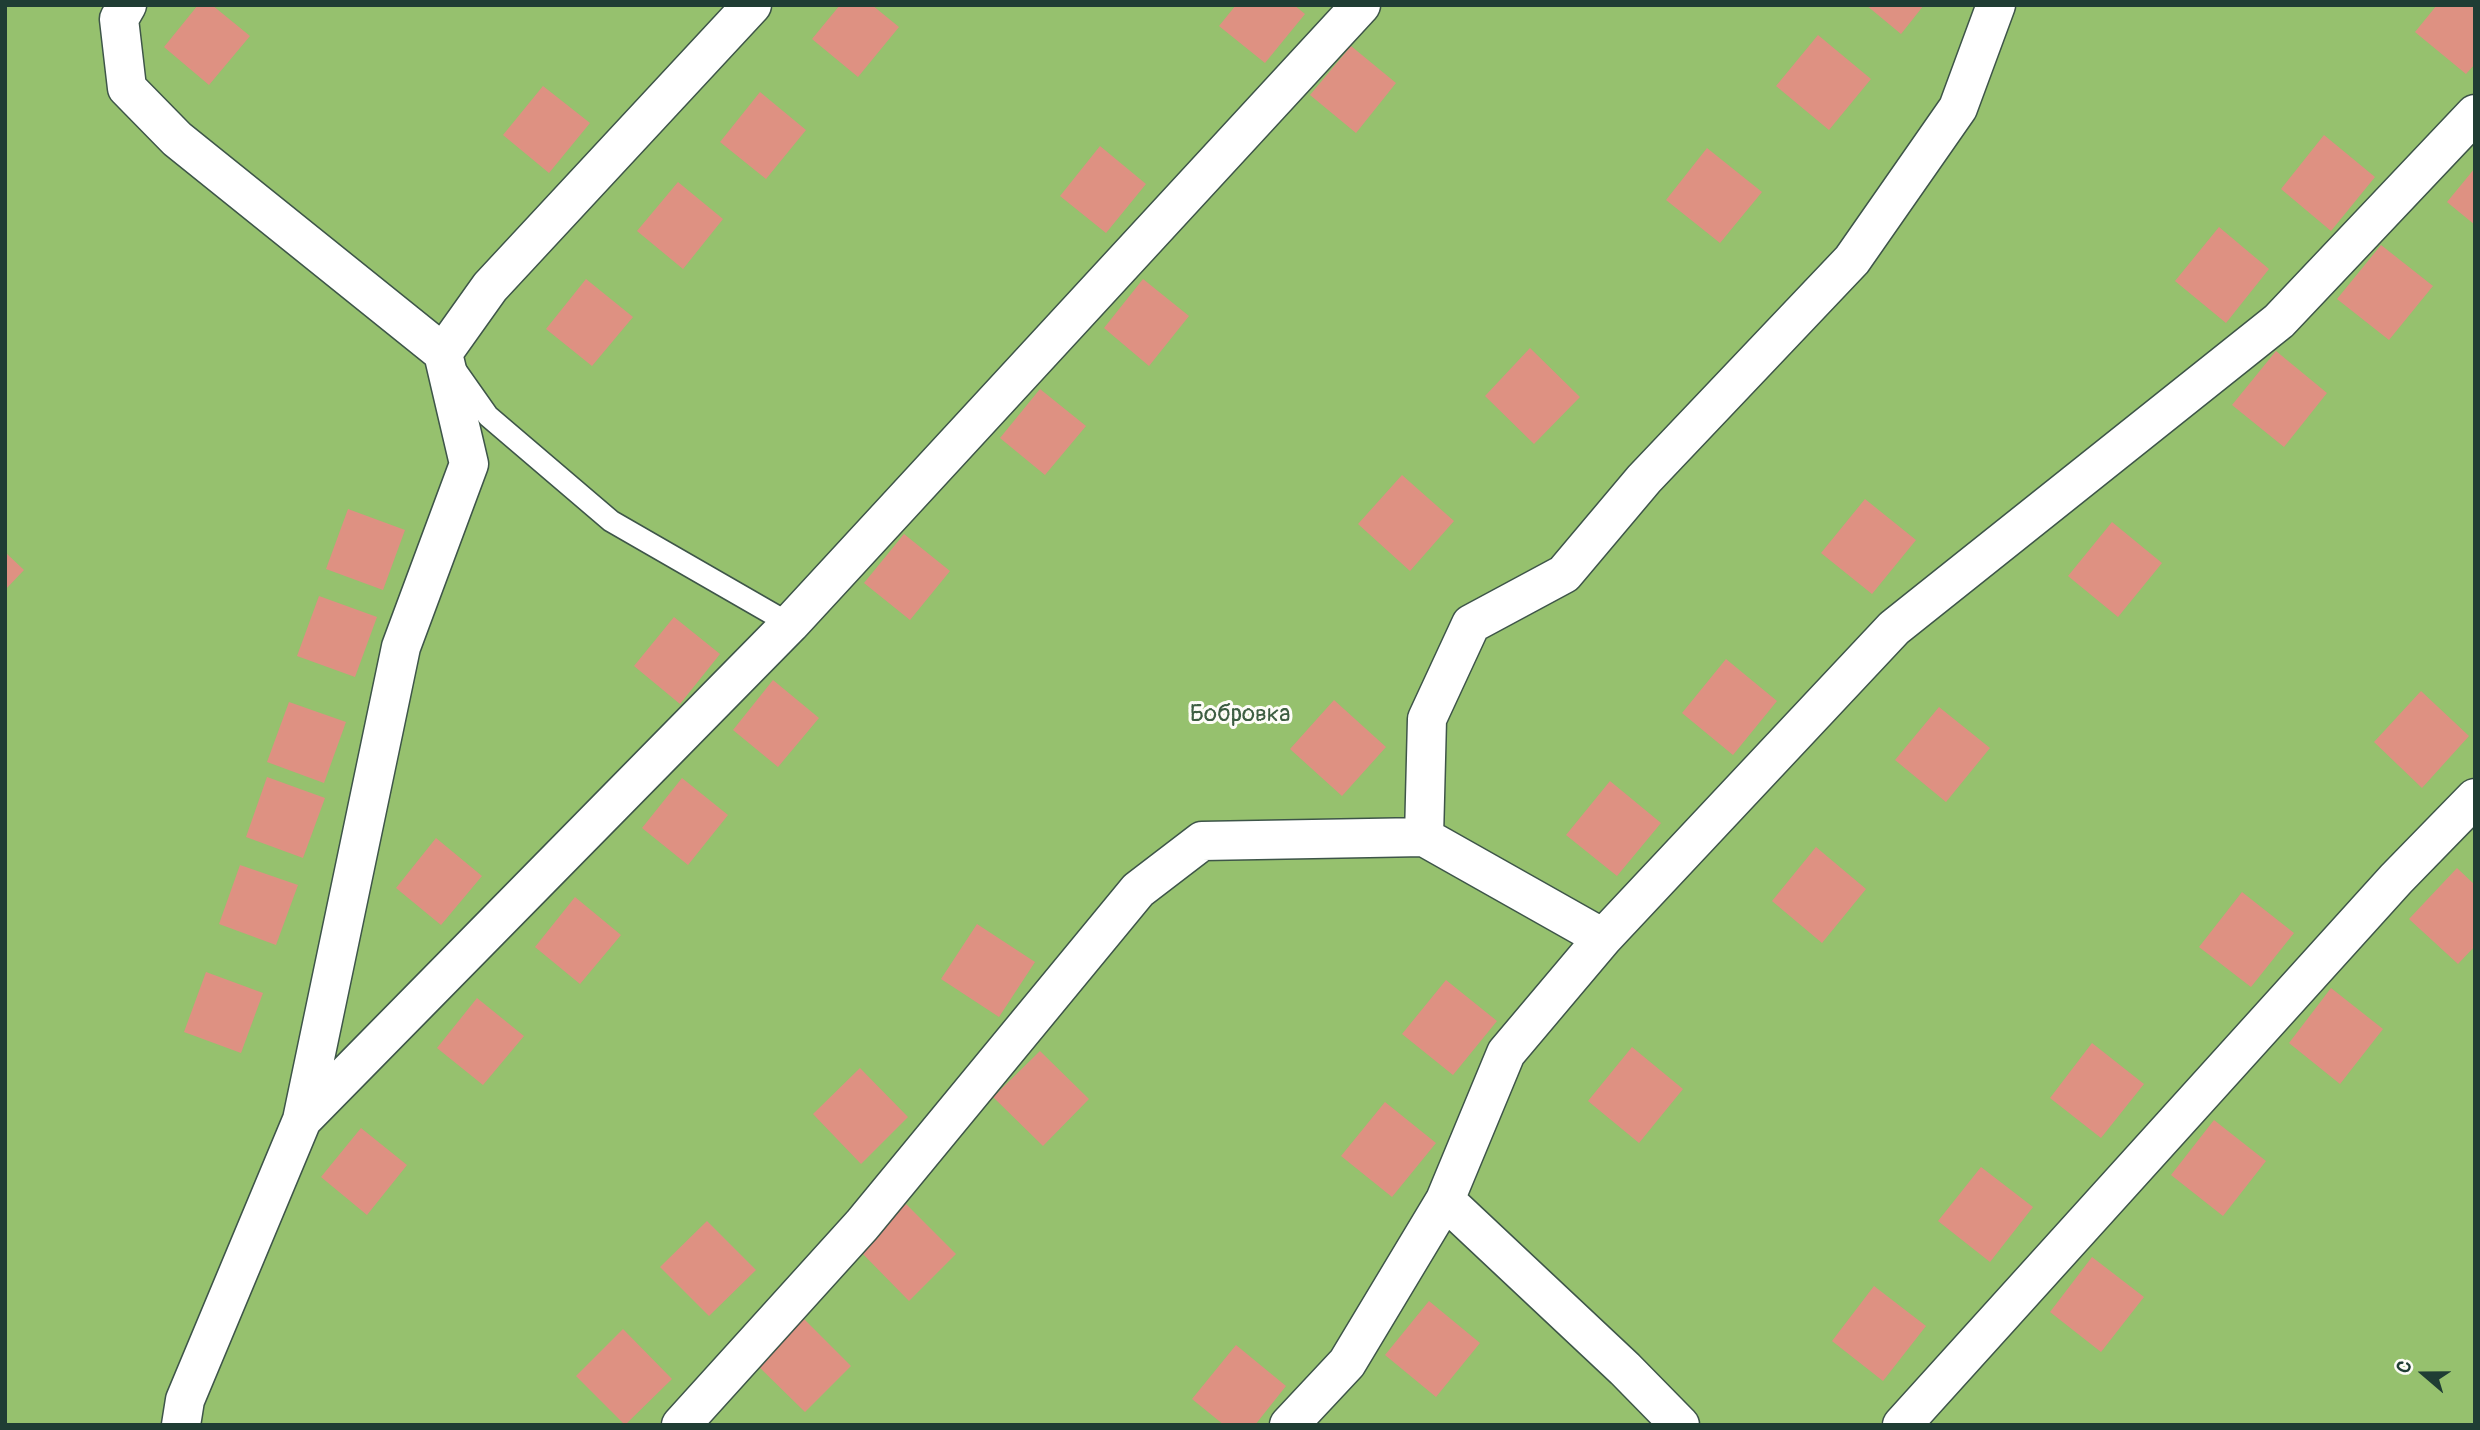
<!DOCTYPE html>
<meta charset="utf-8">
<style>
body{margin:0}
#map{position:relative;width:2480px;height:1430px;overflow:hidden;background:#ede0bf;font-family:Pangolin,sans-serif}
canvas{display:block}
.frame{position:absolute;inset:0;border:7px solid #1f3d34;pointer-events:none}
.north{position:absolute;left:2389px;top:1339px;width:70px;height:70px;-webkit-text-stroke:5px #fdfcf7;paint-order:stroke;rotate:290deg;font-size:19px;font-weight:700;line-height:28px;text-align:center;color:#1f3d34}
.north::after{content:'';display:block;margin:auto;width:24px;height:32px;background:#1f3d34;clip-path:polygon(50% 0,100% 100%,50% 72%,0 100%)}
</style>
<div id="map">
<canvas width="2480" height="1430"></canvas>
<div class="frame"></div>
<div class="north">С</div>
</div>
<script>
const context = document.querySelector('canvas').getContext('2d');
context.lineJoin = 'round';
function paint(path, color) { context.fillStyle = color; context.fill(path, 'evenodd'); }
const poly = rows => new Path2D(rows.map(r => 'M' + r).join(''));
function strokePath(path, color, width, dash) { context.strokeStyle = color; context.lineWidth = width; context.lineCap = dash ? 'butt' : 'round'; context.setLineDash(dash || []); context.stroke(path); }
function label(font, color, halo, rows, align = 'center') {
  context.font = font + ' Pangolin,sans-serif'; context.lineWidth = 6; context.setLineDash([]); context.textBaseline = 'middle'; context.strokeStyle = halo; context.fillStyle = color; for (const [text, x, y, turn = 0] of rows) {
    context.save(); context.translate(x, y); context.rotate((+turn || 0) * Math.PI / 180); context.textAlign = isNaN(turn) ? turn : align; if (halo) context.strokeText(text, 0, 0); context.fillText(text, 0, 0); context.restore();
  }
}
paint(poly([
 [5,5,2475,5,2475,1425,5,1425]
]), '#96c16e');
paint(poly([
 [198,5,212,5,250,36,209,85,164,47],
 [840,5,872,5,899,27,858,77,812,39],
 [1236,5,1294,5,1305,14,1265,63,1219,26],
 [1866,5,1924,5,1901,34],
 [2437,5,2475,5,2475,64,2466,74,2415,32],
 [1818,35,1871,79,1829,130,1776,86],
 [1351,46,1396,83,1356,133,1310,95],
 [543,86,590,123,549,173,503,135],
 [760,92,806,130,766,179,720,142],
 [2324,135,2375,177,2331,231,2281,189],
 [1100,146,1146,184,1106,233,1060,196],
 [1707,148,1762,192,1720,243,1666,200],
 [2475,168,2475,225,2447,202],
 [678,182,723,219,683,269,637,231],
 [2219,227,2269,269,2226,323,2175,281],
 [2381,245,2433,286,2389,340,2337,299],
 [586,279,633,317,592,366,546,329],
 [1143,279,1189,316,1149,366,1104,328],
 [1530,348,1580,397,1534,444,1485,396],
 [2276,351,2327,393,2284,447,2232,405],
 [1040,389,1086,426,1045,475,1000,438],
 [1402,475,1454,521,1410,571,1358,524],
 [1865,499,1916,540,1872,594,1821,553],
 [348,509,405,530,383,590,326,569],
 [2112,522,2162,563,2118,617,2068,576],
 [904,534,950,571,910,620,864,583],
 [5,552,24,570,5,590],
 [319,596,377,617,355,677,297,656],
 [674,617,720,654,680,704,634,666],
 [1726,659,1777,701,1733,755,1682,713],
 [773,680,819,718,778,767,733,730],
 [2421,691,2469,736,2422,788,2374,742],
 [1334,700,1386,747,1342,796,1290,749],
 [289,702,346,722,324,783,267,762],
 [1939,707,1990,748,1946,802,1895,760],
 [267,777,325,798,303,858,246,837],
 [682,778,728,815,688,865,642,828],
 [1610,781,1661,823,1617,876,1566,835],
 [436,838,482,876,441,925,396,888],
 [1816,847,1866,889,1822,943,1772,901],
 [240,865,298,885,276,945,219,924],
 [2457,868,2475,885,2475,946,2458,964,2409,919],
 [2242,892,2294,933,2251,987,2199,947],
 [575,897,621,935,580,984,535,947],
 [977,924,1035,962,999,1017,941,979],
 [206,972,263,993,241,1053,184,1032],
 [1446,980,1497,1021,1453,1075,1402,1034],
 [2331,988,2383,1029,2340,1084,2289,1043],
 [477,998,524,1036,483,1085,437,1048],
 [2092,1043,2144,1084,2101,1138,2050,1098],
 [1632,1047,1683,1089,1639,1143,1588,1101],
 [1040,1051,1089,1099,1043,1146,993,1097],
 [860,1068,908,1117,861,1164,813,1114],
 [1385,1102,1436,1143,1392,1197,1341,1156],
 [2214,1120,2266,1161,2223,1216,2171,1175],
 [361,1128,407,1165,367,1215,321,1177],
 [1981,1167,2033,1207,1990,1262,1938,1221],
 [906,1204,956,1254,909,1301,860,1251],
 [707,1221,756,1270,709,1316,660,1267],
 [2092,1257,2144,1297,2101,1352,2050,1312],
 [1874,1286,1926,1326,1883,1381,1832,1341],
 [1429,1301,1480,1343,1436,1397,1385,1355],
 [802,1317,851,1366,805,1412,755,1363],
 [623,1329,672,1379,625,1425,576,1376],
 [1236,1345,1286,1386,1255,1425,1224,1425,1192,1399]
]), '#de9182');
const service = poly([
 [457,372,488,416,611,521,790,624]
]);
const minor = poly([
 [127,5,119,19,127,88,177,139,443,353,490,287,752,5],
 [1424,837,1427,719,1471,624,1564,574,1644,479,1852,260,1958,108,1996,5],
 [302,1120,790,624,1361,5],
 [1445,1200,1625,1369,1680,1425],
 [181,1425,185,1400,302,1120,401,647,469,464,443,353],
 [681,1425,862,1225,1138,890,1202,841,1424,837,1603,938],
 [1289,1425,1347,1363,1445,1200,1506,1053,1603,938,1894,628,2279,321,2475,114],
 [1902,1425,2396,879,2475,798]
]);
strokePath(service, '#3e5549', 24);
strokePath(minor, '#3e5549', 41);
strokePath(service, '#fff', 21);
strokePath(minor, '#fff', 38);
label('24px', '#3d5e42', '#fdfcf7', [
 ["Бобровка",1240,715]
]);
</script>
